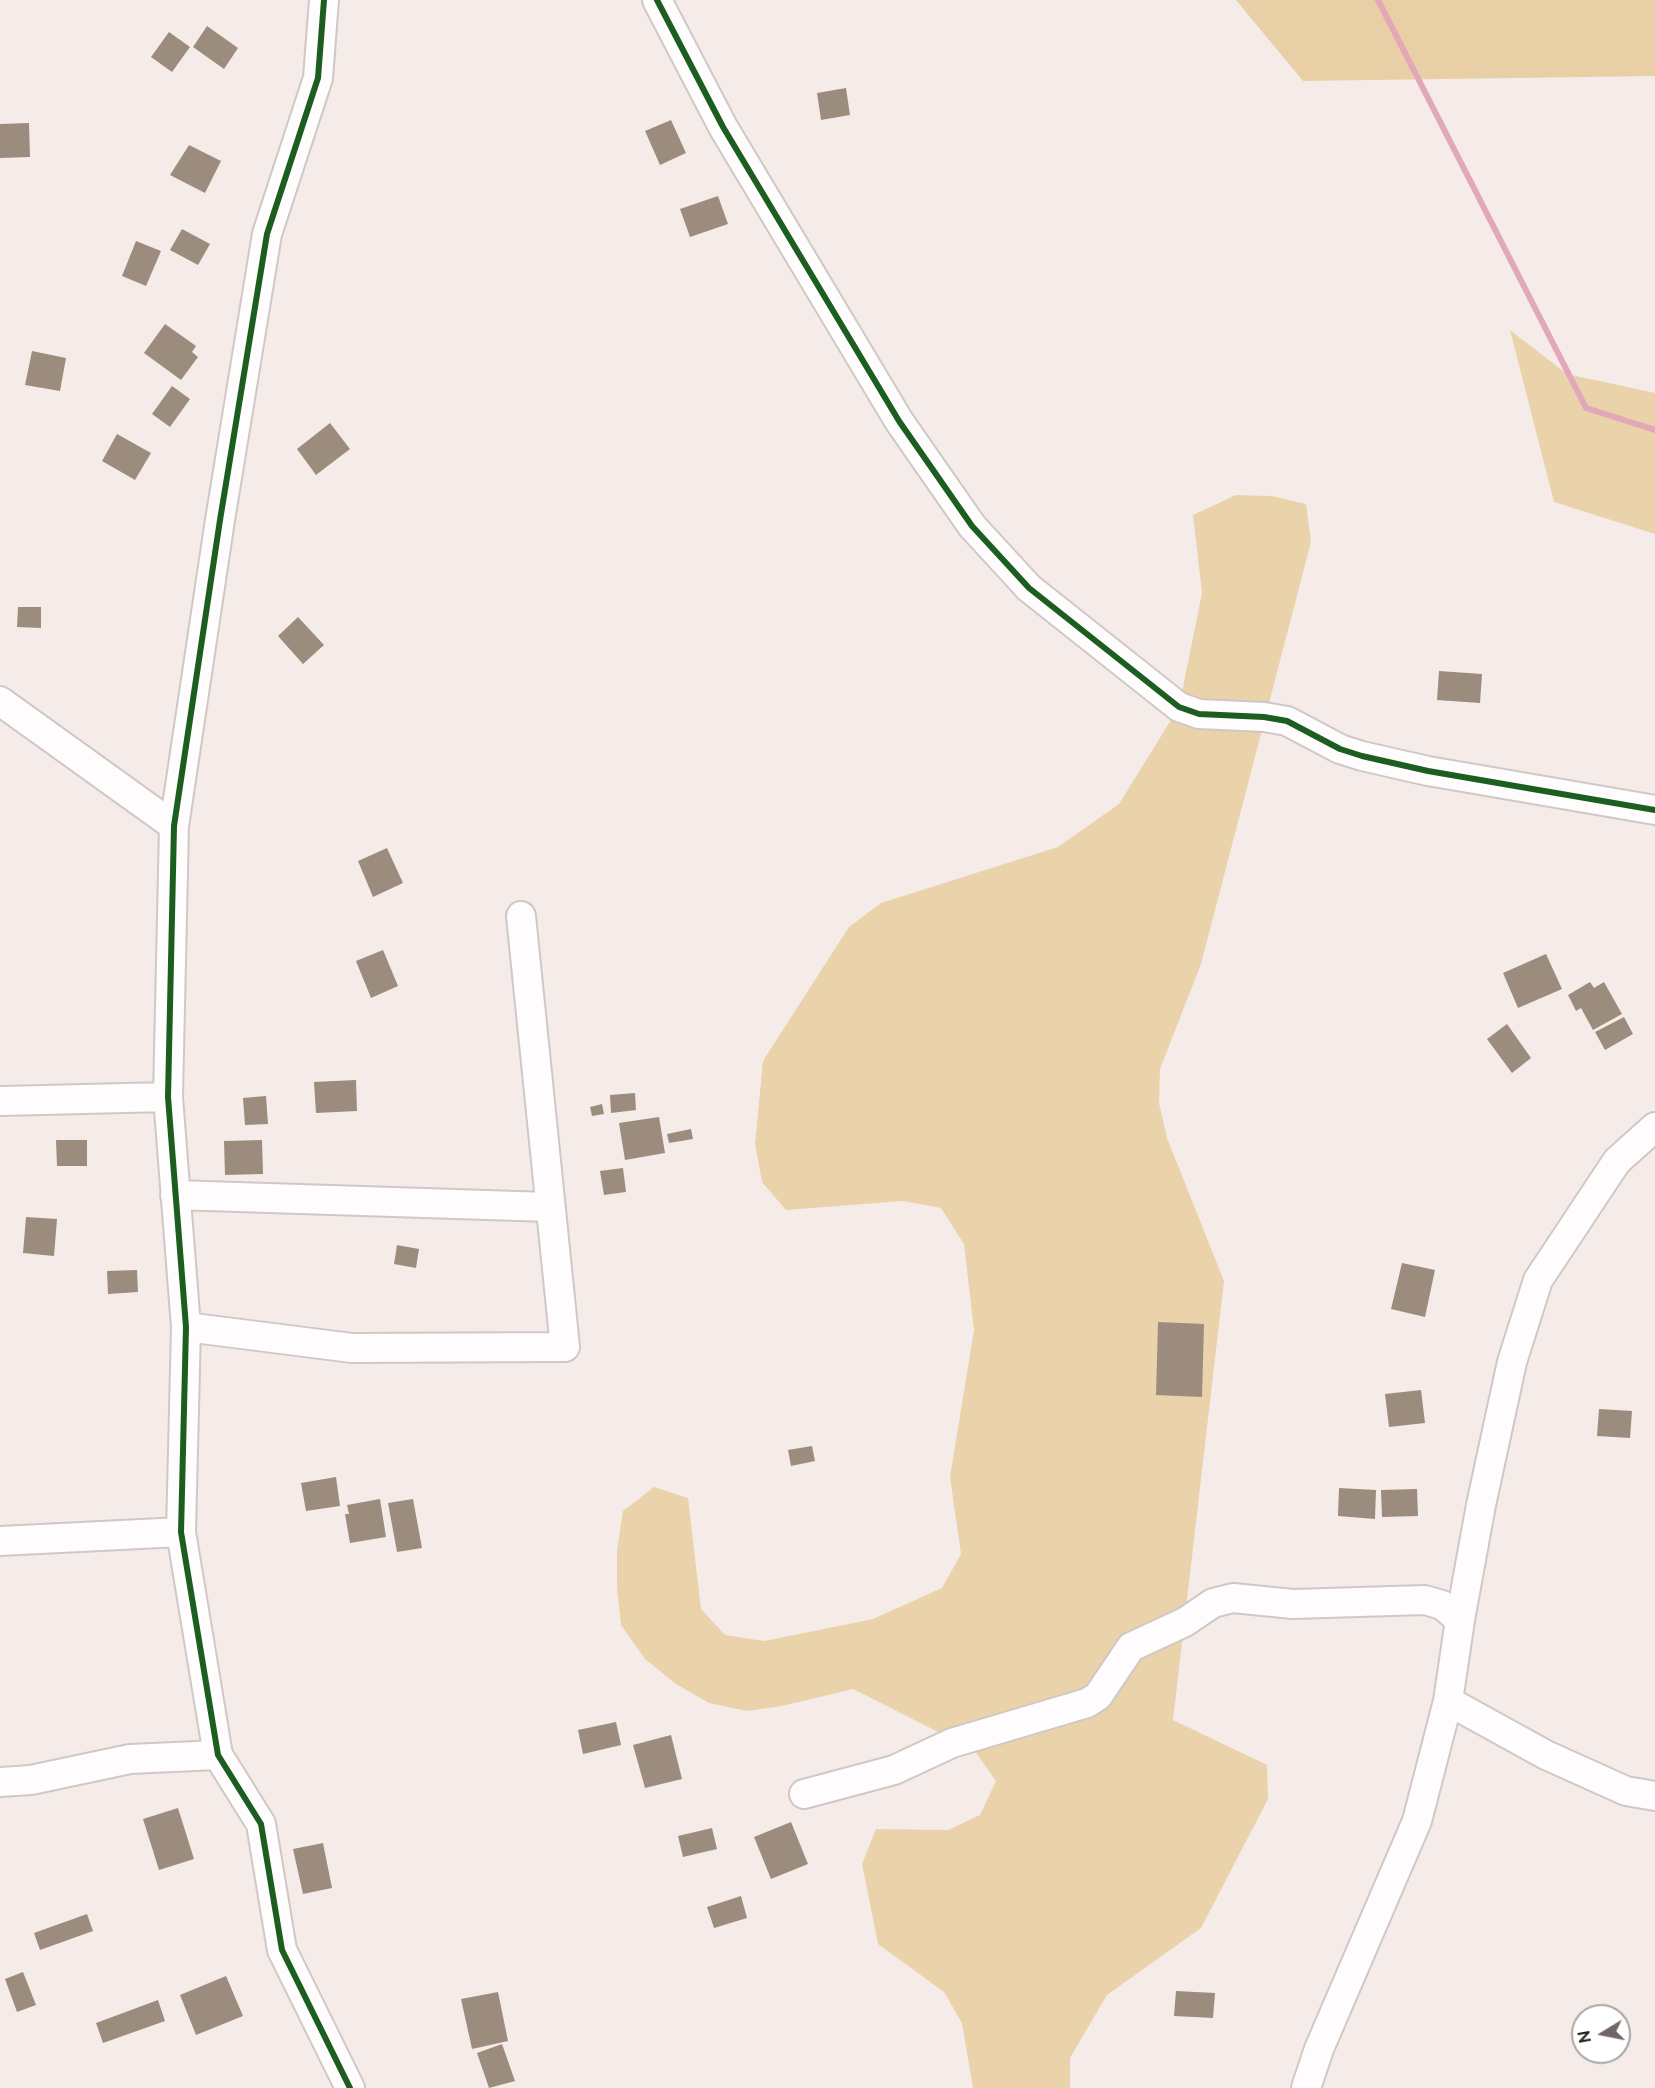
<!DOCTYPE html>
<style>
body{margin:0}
#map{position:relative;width:1655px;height:2088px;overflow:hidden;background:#f5ece9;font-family:Raleway,sans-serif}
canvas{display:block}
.north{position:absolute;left:1571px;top:2004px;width:60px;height:60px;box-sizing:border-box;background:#fff;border:2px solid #a8a5a5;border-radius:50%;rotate:260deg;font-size:16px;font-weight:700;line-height:24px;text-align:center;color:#251f1d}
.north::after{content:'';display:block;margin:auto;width:21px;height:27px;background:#6e6764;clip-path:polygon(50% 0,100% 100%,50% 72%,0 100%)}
</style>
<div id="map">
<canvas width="1655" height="2088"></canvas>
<div class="north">N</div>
</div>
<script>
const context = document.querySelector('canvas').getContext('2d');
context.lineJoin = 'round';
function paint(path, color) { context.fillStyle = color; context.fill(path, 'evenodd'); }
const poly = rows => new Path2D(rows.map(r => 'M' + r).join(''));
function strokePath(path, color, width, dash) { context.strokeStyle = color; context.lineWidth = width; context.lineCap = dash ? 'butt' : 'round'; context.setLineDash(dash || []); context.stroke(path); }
paint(poly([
 [1510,330,1567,374,1655,393,1655,534,1554,502],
 [1236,495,1272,496,1306,504,1311,542,1201,964,1160,1069,1159,1103,1167,1138,1224,1281,1173,1720,1267,1765,1268,1799,1201,1928,1107,1995,1070,2058,1070,2088,973,2088,962,2023,944,1992,878,1944,862,1864,876,1829,948,1830,980,1815,996,1781,974,1750,853,1689,782,1706,747,1711,709,1703,676,1684,645,1659,621,1625,617,1588,617,1550,623,1511,654,1487,688,1498,701,1609,725,1635,764,1641,873,1619,942,1588,961,1554,950,1477,974,1330,964,1244,941,1208,903,1201,786,1210,762,1182,755,1144,763,1061,849,927,881,903,1058,847,1119,804,1179,707,1202,593,1193,515]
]), '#ead2ab');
paint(poly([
 [1236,0,1655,0,1655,76,1303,81]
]), '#e9cfa5');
strokePath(poly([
 [1378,0,1586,408,1655,430]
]), '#e2a7b8', 6);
paint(poly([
 [207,26,238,48,224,69,193,47],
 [169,32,190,47,172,72,151,57],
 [846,88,850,115,821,120,817,93],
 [671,120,686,153,660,165,645,131],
 [29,123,30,157,0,158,0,124],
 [189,145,221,161,205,193,170,175],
 [718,196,728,224,690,237,680,209],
 [182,229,210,244,198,265,170,250],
 [136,241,161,251,146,286,122,276],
 [165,324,196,346,192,352,198,357,181,380,144,353],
 [32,351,66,358,60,391,25,385],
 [172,386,190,399,170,427,152,414],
 [330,423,350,449,316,475,297,449],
 [117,434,151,453,135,480,102,461],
 [18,607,41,607,41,628,17,627],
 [298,617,324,645,303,664,278,636],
 [1439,671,1482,674,1480,703,1437,700],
 [387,848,403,883,373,897,358,861],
 [383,950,398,986,371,998,356,961],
 [1546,954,1562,989,1518,1008,1503,973],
 [1590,982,1594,988,1604,982,1622,1014,1593,1030,1581,1008,1576,1011,1568,995],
 [1624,1017,1633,1034,1605,1050,1595,1032],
 [1507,1024,1531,1058,1512,1073,1487,1039],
 [356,1080,357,1111,316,1113,314,1082],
 [635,1093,636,1110,611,1113,610,1095],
 [266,1096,268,1124,245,1125,243,1098],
 [602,1104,604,1114,592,1116,590,1107],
 [659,1117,665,1153,625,1160,619,1123],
 [691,1129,693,1139,669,1143,667,1134],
 [56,1140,87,1140,87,1166,57,1166],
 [262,1140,263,1174,225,1175,224,1141],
 [623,1168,626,1192,604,1195,600,1171],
 [26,1217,57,1219,54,1256,23,1253],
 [397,1245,419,1249,416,1268,394,1264],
 [1402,1263,1435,1270,1425,1317,1391,1309],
 [137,1270,138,1292,108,1294,107,1271],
 [1158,1322,1204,1324,1202,1397,1156,1395],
 [1421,1390,1425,1423,1389,1427,1385,1394],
 [1599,1409,1632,1411,1630,1438,1597,1436],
 [812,1446,815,1461,791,1466,788,1450],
 [336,1477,340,1506,306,1511,301,1483],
 [1339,1488,1376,1490,1375,1519,1338,1516],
 [1417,1489,1418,1516,1382,1517,1381,1490],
 [380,1499,386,1537,350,1543,345,1514,349,1514,347,1505],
 [413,1499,422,1548,397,1552,388,1503],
 [616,1722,621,1745,583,1754,578,1730],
 [671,1735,682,1779,645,1788,633,1745],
 [178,1808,194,1859,159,1870,143,1819],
 [791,1822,808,1864,771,1879,754,1837],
 [712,1828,717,1849,683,1857,678,1836],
 [323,1843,332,1888,303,1894,293,1849],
 [741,1896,747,1918,714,1928,707,1907],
 [87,1914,93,1931,40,1950,34,1933],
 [23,1972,36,2005,17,2012,5,1979],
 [226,1976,243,2016,196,2035,180,1995],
 [1176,1991,1215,1993,1213,2018,1174,2016],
 [498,1992,508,2041,472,2049,461,1999],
 [158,2000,165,2021,103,2043,96,2023],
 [502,2044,515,2081,489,2088,477,2053]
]), '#9b8c7e');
const minor = poly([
 [324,0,318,78,267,234,220,520,174,826,168,1097,186,1327,181,1532,218,1755,261,1824,282,1950,350,2088],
 [657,0,723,127,899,421,972,526,1029,588,1179,707,1199,714,1264,717,1287,721,1340,749,1362,756,1428,771,1655,810],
 [0,701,174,826],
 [0,1101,168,1097],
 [175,1195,549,1207],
 [186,1327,352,1348,565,1347,521,916],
 [0,1541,181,1532],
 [1448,1701,1546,1755,1626,1791,1655,1796],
 [0,1782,31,1780,130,1759,218,1755],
 [804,1794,894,1770,952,1743,1087,1703,1098,1696,1131,1647,1185,1622,1213,1603,1233,1598,1293,1604,1425,1600,1442,1605,1460,1620],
 [1306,2088,1319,2049,1417,1821,1448,1701,1460,1620,1481,1505,1512,1362,1538,1280,1617,1161,1655,1127]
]);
strokePath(minor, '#cfc8c6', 32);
strokePath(minor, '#fefcfc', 28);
strokePath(poly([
 [324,0,318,78,267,234,220,520,174,826,168,1097,186,1327,181,1532,218,1755,261,1824,282,1950,350,2088],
 [657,0,723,127,899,421,972,526,1029,588,1179,707,1199,714,1264,717,1287,721,1340,749,1362,756,1428,771,1655,810]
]), '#1b5e20', 6);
</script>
